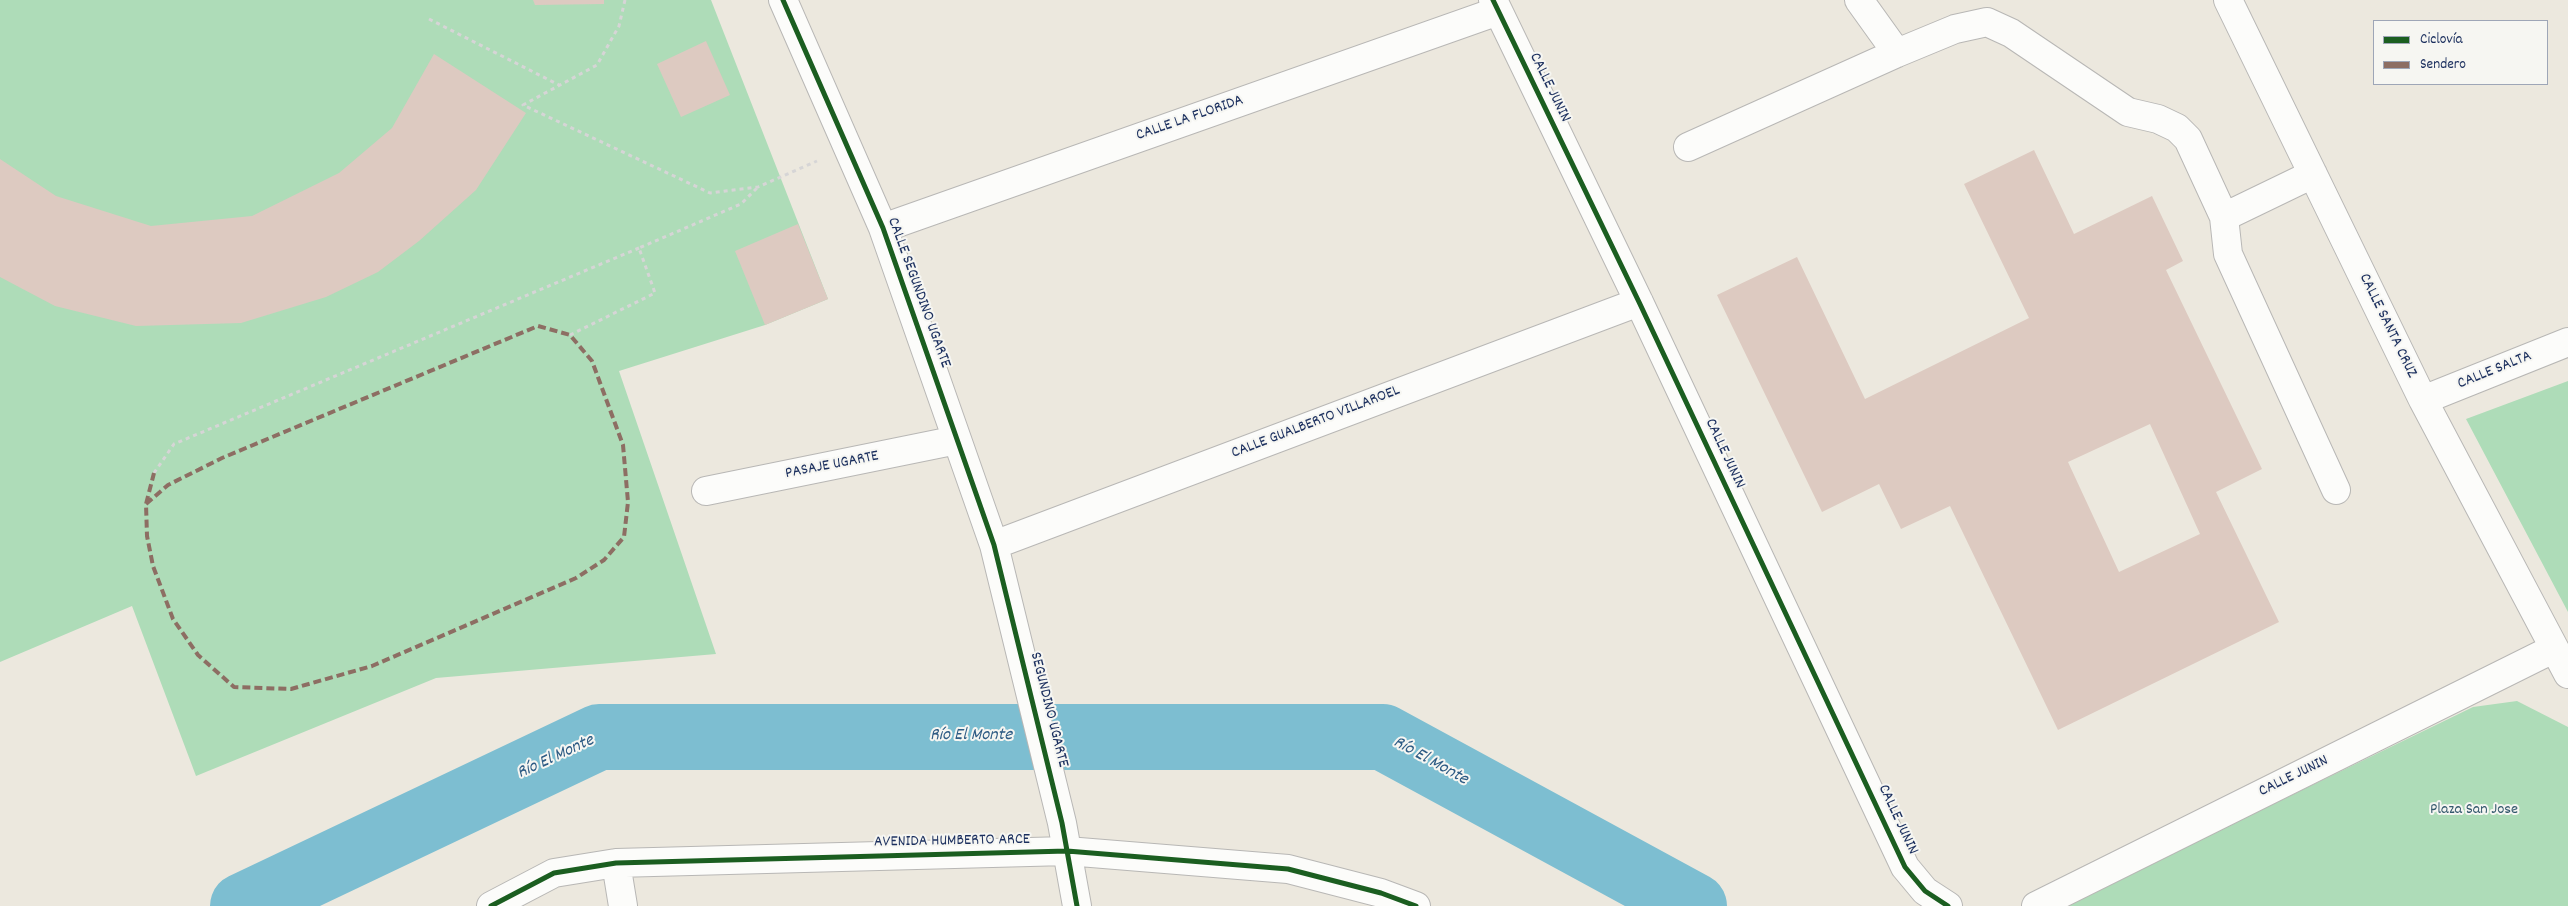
<!DOCTYPE html>
<meta charset="utf-8">
<style>
body{margin:0}
#map{position:relative;width:2568px;height:906px;overflow:hidden;background:#ece8de;font-family:Dekko,sans-serif}
canvas{display:block}
.legend{position:absolute;left:2373px;top:20px;width:175px;height:65px;box-sizing:border-box;background:#f6f6f2;border:1px solid #9ea6b7;margin:0;padding:6px 9px;list-style:none;font-size:15px;color:#1b2f5e}
.legend li{display:flex;align-items:center;gap:10px;height:25px}
.legend b{width:25px;border:1px solid #9ea6b7}
</style>
<div id="map">
<canvas width="2568" height="906"></canvas>
<ul class="legend">
<li><b style="height:6px;background:#1b5e20"></b>Ciclovía</li>
<li><b style="height:6px;background:#8d6e63"></b>Sendero</li>
</ul>
</div>
<script>
const context = document.querySelector('canvas').getContext('2d');
context.lineJoin = 'round';
function paint(path, color) { context.fillStyle = color; context.fill(path, 'evenodd'); }
const poly = rows => new Path2D(rows.map(r => 'M' + r).join(''));
function strokePath(path, color, width, dash) { context.strokeStyle = color; context.lineWidth = width; context.lineCap = dash ? 'butt' : 'round'; context.setLineDash(dash || []); context.stroke(path); }
function label(font, color, halo, rows, align = 'center') {
  context.font = font + ' Dekko,sans-serif'; context.lineWidth = 4; context.setLineDash([]); context.textBaseline = 'middle'; context.strokeStyle = halo; context.fillStyle = color; for (const [text, x, y, turn = 0] of rows) {
    context.save(); context.translate(x, y); context.rotate((+turn || 0) * Math.PI / 180); context.textAlign = isNaN(turn) ? turn : align; if (halo) context.strokeText(text, 0, 0); context.fillText(text, 0, 0); context.restore();
  }
}
paint(poly([
 [0,0,711,0,828,299,765,325,619,371,716,654,436,678,196,776,132,606,0,662],
 [2568,381,2568,612,2466,419],
 [2517,701,2568,727,2568,906,2063,906,2473,707]
]), '#aedcb8');
strokePath(poly([
 [243,906,599,737,1383,737,1694,906]
]), '#7dbed1', 66);
paint(poly([
 [533,0,604,0,604,4,535,5],
 [706,41,730,95,681,117,657,64],
 [434,54,526,113,476,190,419,241,378,272,326,297,241,323,136,326,55,306,0,277,0,159,56,196,151,226,252,216,339,173,392,128],
 [2034,150,2074,234,2152,196,2183,261,2166,270,2262,469,2216,492,2279,622,2058,730,1950,506,1901,529,1879,484,1822,512,1717,295,1797,257,1865,399,2029,318,1964,184],
 [2150,424,2200,534,2119,572,2068,462],
 [798,224,828,299,765,325,735,251]
]), '#ddcac1');
const minor = poly([
 [783,0,883,228,994,545,1062,823,1077,906],
 [1493,0,1639,302,1905,867,1925,891,1948,906],
 [1859,0,1897,53],
 [2228,0,2423,400,2568,674],
 [1688,147,1897,53,1955,29,1987,22,2011,33,2128,112,2158,119,2177,128,2188,139,2224,217],
 [2313,174,2224,217,2228,254,2336,490],
 [883,228,1498,11],
 [2423,400,2568,342],
 [706,491,957,440],
 [994,545,1639,302],
 [616,863,623,906],
 [491,906,554,873,616,863,1067,851,1288,869,1381,893,1416,906],
 [2036,906,2553,649]
]);
strokePath(minor, '#b8b7b5', 30);
strokePath(poly([
 [625,0,619,26,597,65,523,105,710,193,758,187,817,161],
 [429,19,559,85],
 [570,335,655,293,639,248,741,204,758,187],
 [154,473,174,444,639,248]
]), '#d6d5d6', 3, [4, 4]);
strokePath(minor, '#fcfcfa', 28);
strokePath(poly([
 [146,504,168,485,222,458,538,326,570,335,592,361,623,445,628,502,624,537,604,560,576,578,372,666,291,689,234,687,198,655,173,619,153,566,147,536,146,504,154,473]
]), '#8d6e63', 4, [8, 4]);
strokePath(poly([
 [783,0,883,228,994,545,1062,823,1077,906],
 [1493,0,1639,302,1905,867,1925,891,1948,906],
 [491,906,554,873,616,863,1067,851,1288,869,1381,893,1416,906]
]), '#1b5e20', 5);
label('16px', '#1b2f5e', '#f6f6f2', [
 ["CALLE JUNIN",1549,88,64],
 ["CALLE LA FLORIDA",1190,119,-19],
 ["CALLE SEGUNDINO UGARTE",918,293,70],
 ["CALLE SANTA CRUZ",2387,326,64],
 ["CALLE SALTA",2495,371,-22],
 ["CALLE GUALBERTO VILLAROEL",1316,423,-21],
 ["CALLE JUNIN",1724,454,65],
 ["PASAJE UGARTE",832,466,-11],
 ["SEGUNDINO UGARTE",1048,710,76],
 ["CALLE JUNIN",2294,777,-26],
 ["CALLE JUNIN",1897,820,65],
 ["AVENIDA HUMBERTO ARCE",952,842,-1]
]);
label('16px', '#33586c', '#f6f6f2', [
 ["Plaza San Jose",2474,811]
]);
label('italic 18px', '#2d5b84', '#f6f6f2', [
 ["Río El Monte",971,737],
 ["Río El Monte",556,758,-25],
 ["Río El Monte",1430,762,29]
]);
</script>
